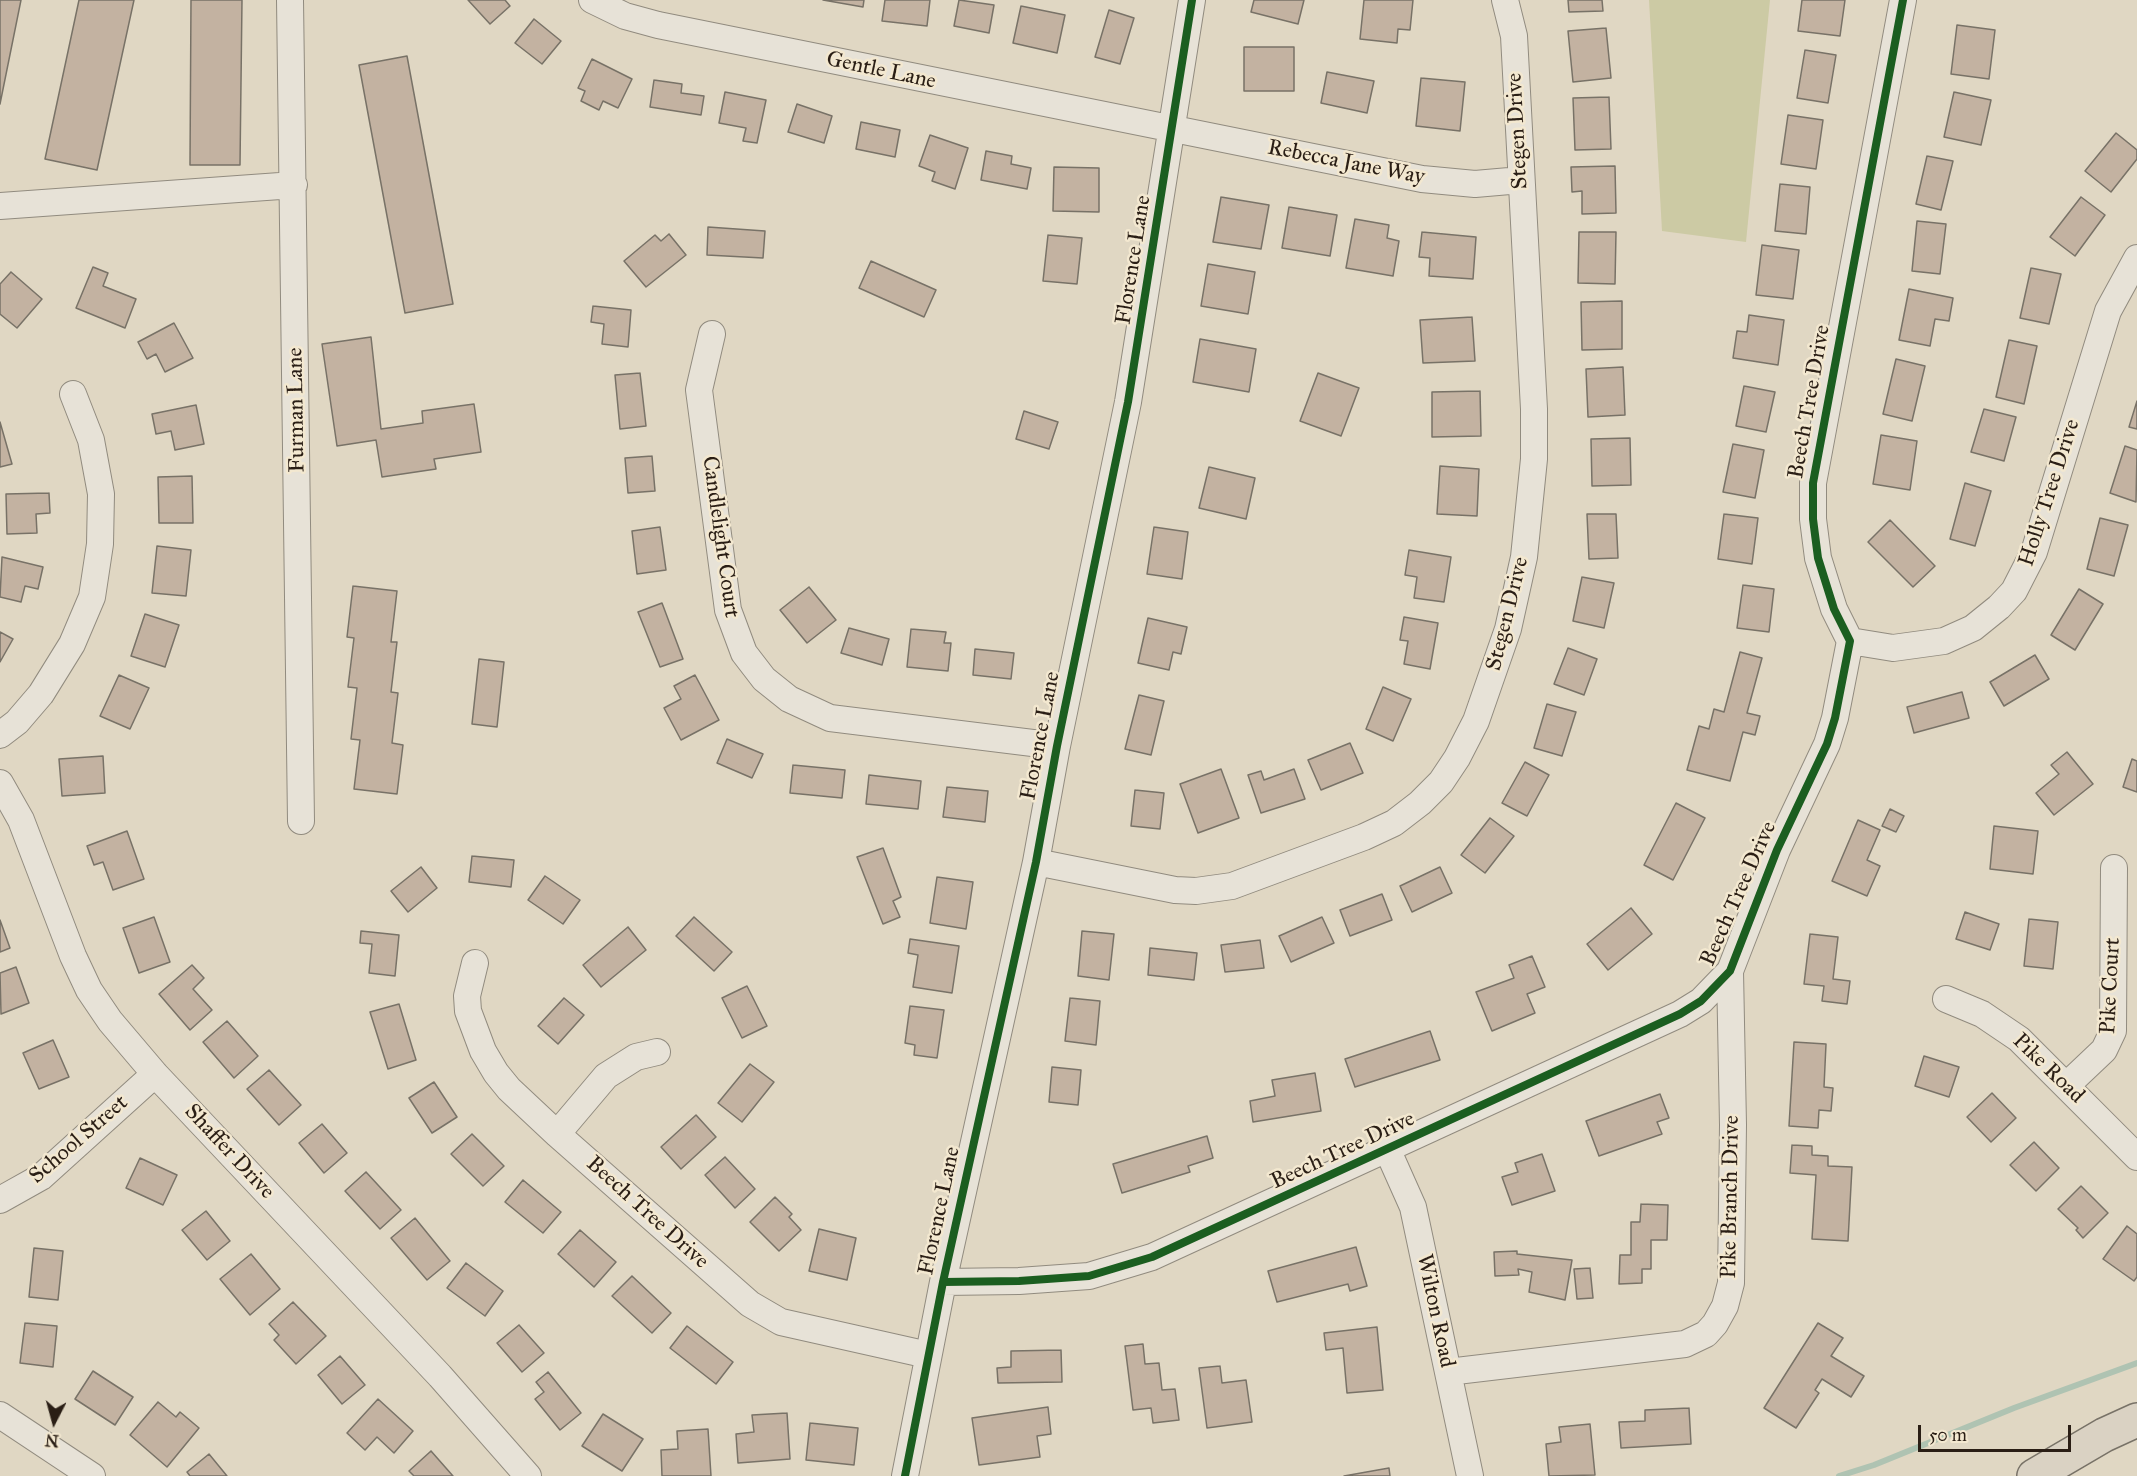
<!DOCTYPE html>
<style>
body{margin:0}
#map{position:relative;width:2137px;height:1476px;overflow:hidden;background:#e0d7c3;font-family:"IM FELL Great Primer",serif}
canvas{display:block}
.north{position:absolute;left:24px;top:1392px;width:60px;height:60px;-webkit-text-stroke:4px #f3e8d0;paint-order:stroke;rotate:186deg;font-size:16px;font-weight:700;line-height:24px;text-align:center;color:#2a1e15}
.north::after{content:'';display:block;margin:auto;width:21px;height:27px;background:#2a1e15;clip-path:polygon(50% 0,100% 100%,50% 72%,0 100%)}
.scale{position:absolute;left:1918px;top:1425px;width:153px;height:27px;box-sizing:border-box;border:3px solid #2a1e15;border-top:0;padding-left:8px;font-size:18px;line-height:21px;white-space:nowrap;color:#2a1e15;-webkit-text-stroke:4px #f3e8d0;paint-order:stroke}
</style>
<div id="map">
<canvas width="2137" height="1476"></canvas>
<div class="north">N</div>
<div class="scale">50 m</div>
</div>
<script>
const context = document.querySelector('canvas').getContext('2d');
context.lineJoin = 'round';
function paint(path, color) { context.fillStyle = color; context.fill(path, 'evenodd'); }
const poly = rows => new Path2D(rows.map(r => 'M' + r).join(''));
function strokePath(path, color, width, dash) { context.strokeStyle = color; context.lineWidth = width; context.lineCap = dash ? 'butt' : 'round'; context.setLineDash(dash || []); context.stroke(path); }
function label(font, color, halo, rows, align = 'center') {
  context.font = font + ' "IM FELL Great Primer",serif'; context.lineWidth = 5; context.setLineDash([]); context.textBaseline = 'middle'; context.strokeStyle = halo; context.fillStyle = color; for (const [text, x, y, turn = 0] of rows) {
    context.save(); context.translate(x, y); context.rotate((+turn || 0) * Math.PI / 180); context.textAlign = isNaN(turn) ? turn : align; if (halo) context.strokeText(text, 0, 0); context.fillText(text, 0, 0); context.restore();
  }
}
paint(poly([
 [1649,0,1770,0,1746,242,1662,231]
]), '#cccaa4');
strokePath(poly([
 [1839,1476,1874,1465,2014,1408,2137,1363]
]), '#afc3b2', 6);
const building = poly([
 [0,0,21,0,0,104,0,0],
 [79,0,134,0,97,170,45,159,79,0],
 [191,0,242,0,240,165,190,165,191,0],
 [468,0,505,0,510,6,490,24,468,0],
 [823,0,864,0,863,7,823,0],
 [885,0,930,0,927,26,882,21,885,0],
 [959,0,994,5,989,33,954,26,959,0],
 [1254,0,1304,0,1298,24,1251,12,1254,0],
 [1364,0,1413,0,1410,30,1398,29,1397,43,1360,39,1364,0],
 [1568,0,1602,0,1603,11,1569,12,1568,0],
 [1802,0,1845,0,1840,36,1798,31,1802,0],
 [1021,6,1065,15,1057,53,1013,43,1021,6],
 [1109,10,1134,18,1120,64,1095,57,1109,10],
 [534,19,561,41,542,64,515,43,534,19],
 [1957,25,1995,30,1989,79,1951,74,1957,25],
 [1606,28,1611,78,1573,82,1568,31,1606,28],
 [1244,47,1294,47,1294,91,1244,91,1244,47],
 [1805,50,1836,55,1828,103,1797,98,1805,50],
 [407,56,453,304,405,313,359,65,407,56],
 [592,59,632,79,618,108,603,101,599,110,581,101,585,91,578,88,592,59],
 [1327,72,1374,81,1367,113,1321,103,1327,72],
 [1421,78,1465,82,1460,131,1416,126,1421,78],
 [654,80,682,84,681,93,704,96,701,115,650,107,654,80],
 [725,92,766,100,757,143,743,141,746,128,719,123,725,92],
 [1954,92,1991,100,1981,145,1944,137,1954,92],
 [1609,97,1611,149,1575,150,1573,98,1609,97],
 [797,104,832,116,824,143,788,132,797,104],
 [1788,115,1823,120,1816,169,1781,164,1788,115],
 [861,122,900,130,895,157,856,149,861,122],
 [2116,133,2137,150,2137,159,2111,192,2085,171,2116,133],
 [930,135,968,148,955,189,932,181,935,172,919,166,930,135],
 [986,151,1012,156,1011,164,1031,168,1027,189,981,180,986,151],
 [1927,156,1953,161,1941,210,1916,204,1927,156],
 [1615,166,1616,213,1582,214,1582,191,1572,192,1571,167,1615,166],
 [1054,167,1099,168,1099,212,1053,211,1054,167],
 [1780,184,1810,187,1806,234,1775,231,1780,184],
 [1221,197,1269,205,1261,249,1213,242,1221,197],
 [2081,197,2105,215,2075,256,2050,237,2081,197],
 [1289,207,1337,215,1330,256,1282,248,1289,207],
 [1355,219,1389,225,1387,238,1399,241,1393,276,1346,268,1355,219],
 [1917,221,1946,224,1940,274,1912,271,1917,221],
 [708,227,765,231,763,258,707,255,708,227],
 [1422,232,1476,237,1473,279,1429,276,1430,258,1419,257,1422,232],
 [1579,232,1616,232,1615,284,1578,283,1579,232],
 [669,234,686,255,646,287,624,261,655,235,661,241,669,234],
 [1048,235,1082,238,1077,284,1043,281,1048,235],
 [1762,245,1799,250,1793,299,1756,295,1762,245],
 [871,261,936,290,924,317,859,288,871,261],
 [1208,264,1255,272,1248,314,1201,306,1208,264],
 [93,267,108,273,103,286,136,299,125,328,76,308,93,267],
 [2031,268,2061,274,2049,324,2020,318,2031,268],
 [11,272,42,299,17,328,0,314,0,284,11,272],
 [1909,289,1953,298,1949,321,1935,319,1930,346,1899,340,1909,289],
 [1622,301,1622,349,1582,350,1581,302,1622,301],
 [593,306,631,310,628,347,602,344,604,324,591,322,593,306],
 [1749,315,1784,320,1778,365,1733,358,1737,331,1747,332,1749,315],
 [1472,317,1475,361,1423,363,1420,320,1472,317],
 [174,323,193,358,165,372,156,354,147,359,138,342,174,323],
 [371,337,381,429,423,423,422,411,474,404,481,452,434,459,436,469,382,477,376,440,337,446,322,344,371,337],
 [1200,339,1256,349,1249,392,1193,382,1200,339],
 [2009,340,2037,346,2024,404,1996,397,2009,340],
 [1896,359,1925,366,1912,421,1883,414,1896,359],
 [1623,367,1625,415,1588,417,1586,369,1623,367],
 [640,373,646,426,620,429,615,375,640,373],
 [1318,373,1359,388,1341,436,1300,421,1318,373],
 [1744,386,1775,392,1766,432,1736,426,1744,386],
 [1480,391,1481,436,1432,437,1432,392,1480,391],
 [2137,401,2137,429,2129,427,2137,401],
 [196,405,204,444,175,450,171,431,156,434,152,414,196,405],
 [1984,409,2016,417,2004,461,1971,452,1984,409],
 [1024,411,1058,422,1049,449,1016,439,1024,411],
 [0,422,12,464,0,467,0,422],
 [1881,435,1917,441,1910,490,1873,484,1881,435],
 [1630,438,1631,485,1592,486,1591,439,1630,438],
 [1733,444,1764,450,1755,498,1723,492,1733,444],
 [2125,446,2137,450,2136,502,2110,493,2125,446],
 [652,456,655,491,628,493,625,458,652,456],
 [1440,466,1479,469,1477,516,1437,514,1440,466],
 [1209,467,1255,478,1246,519,1199,508,1209,467],
 [192,476,193,523,159,523,158,477,192,476],
 [1965,483,1991,491,1975,546,1950,539,1965,483],
 [49,493,50,513,36,514,37,533,7,534,6,494,49,493],
 [1587,514,1616,514,1618,558,1589,559,1587,514],
 [1724,514,1758,518,1752,564,1718,559,1724,514],
 [2100,518,2128,525,2114,576,2087,569,2100,518],
 [1890,520,1935,566,1913,587,1868,542,1890,520],
 [660,527,666,570,637,574,632,531,660,527],
 [1154,527,1188,532,1182,579,1147,574,1154,527],
 [157,546,191,550,186,596,152,593,157,546],
 [1409,550,1451,557,1444,602,1414,598,1417,577,1405,575,1409,550],
 [2,557,43,567,38,589,25,586,21,602,0,597,2,557],
 [1582,577,1614,583,1604,628,1573,621,1582,577],
 [1743,585,1774,589,1769,632,1737,628,1743,585],
 [353,586,397,591,391,642,397,642,391,692,398,693,392,743,403,745,397,794,354,789,360,740,351,739,357,688,348,687,354,638,347,637,353,586],
 [809,587,836,620,807,643,780,610,809,587],
 [2079,589,2103,604,2075,650,2051,635,2079,589],
 [662,603,683,659,660,667,638,612,662,603],
 [145,614,179,625,165,667,131,656,145,614],
 [1404,617,1438,623,1430,669,1404,664,1408,641,1400,640,1404,617],
 [1148,618,1187,627,1181,654,1173,652,1169,670,1138,663,1148,618],
 [849,628,889,639,882,665,841,653,849,628],
 [911,629,946,632,944,643,951,643,948,671,907,667,911,629],
 [0,632,13,639,0,662,0,632],
 [1568,648,1597,659,1584,695,1554,684,1568,648],
 [975,649,1014,653,1011,679,973,675,975,649],
 [1740,652,1762,658,1747,713,1760,716,1755,735,1743,732,1730,781,1687,770,1699,726,1709,729,1714,709,1724,712,1740,652],
 [2035,655,2049,679,2004,706,1990,682,2035,655],
 [479,659,504,662,497,727,472,724,479,659],
 [119,675,149,688,130,729,100,716,119,675],
 [695,675,719,720,681,740,664,708,681,699,674,686,695,675],
 [1383,687,1411,699,1393,741,1366,729,1383,687],
 [1962,692,1969,718,1914,733,1907,707,1962,692],
 [1139,695,1164,701,1151,755,1125,749,1139,695],
 [1547,704,1576,712,1562,756,1534,748,1547,704],
 [727,739,763,754,752,778,717,763,727,739],
 [1350,743,1363,773,1321,790,1308,760,1350,743],
 [2067,752,2093,784,2054,815,2036,793,2059,774,2051,765,2067,752],
 [103,756,105,793,62,796,59,759,103,756],
 [2132,759,2137,761,2137,792,2123,787,2132,759],
 [1525,762,1549,775,1527,816,1502,803,1525,762],
 [793,765,845,770,842,798,790,793,793,765],
 [1221,769,1239,818,1198,833,1180,784,1221,769],
 [1294,769,1305,799,1261,813,1248,775,1261,771,1264,780,1294,769],
 [869,775,921,781,918,809,866,804,869,775],
 [947,787,988,791,985,822,943,817,947,787],
 [1135,790,1164,793,1160,829,1131,826,1135,790],
 [1676,803,1705,818,1673,880,1644,865,1676,803],
 [1890,809,1904,816,1896,832,1882,826,1890,809],
 [1490,818,1514,836,1485,873,1461,855,1490,818],
 [1858,820,1880,830,1867,860,1880,866,1867,896,1832,881,1858,820],
 [1994,826,2038,831,2033,874,1990,869,1994,826],
 [127,831,144,879,113,890,103,862,94,865,87,846,127,831],
 [883,848,901,897,893,901,900,917,883,924,857,857,883,848],
 [472,856,514,860,511,887,469,882,472,856],
 [421,867,437,888,408,912,391,891,421,867],
 [1440,867,1452,893,1412,912,1400,886,1440,867],
 [545,876,580,900,563,924,528,900,545,876],
 [937,877,973,882,966,929,930,923,937,877],
 [1382,894,1392,920,1350,936,1340,910,1382,894],
 [1631,908,1652,934,1608,970,1587,944,1631,908],
 [1965,912,1999,924,1990,950,1956,939,1965,912],
 [154,917,170,962,139,973,123,928,154,917],
 [694,917,732,952,714,971,676,936,694,917],
 [1322,917,1334,943,1291,962,1279,936,1322,917],
 [2029,919,2058,922,2053,969,2024,966,2029,919],
 [0,920,10,948,0,952,0,920],
 [628,927,646,950,601,987,583,965,628,927],
 [361,931,399,935,395,976,369,973,372,944,360,943,361,931],
 [1082,931,1114,934,1109,980,1078,976,1082,931],
 [1810,934,1838,937,1833,979,1850,981,1847,1004,1822,1001,1824,986,1804,984,1810,934],
 [910,939,959,946,952,993,913,987,918,955,908,953,910,939],
 [1260,940,1264,968,1225,972,1221,945,1260,940],
 [1150,948,1197,953,1194,980,1148,975,1150,948],
 [1532,956,1545,987,1527,994,1535,1013,1492,1031,1476,992,1514,978,1509,965,1532,956],
 [192,965,204,978,193,989,212,1010,190,1030,159,994,192,965],
 [16,967,29,1003,1,1014,0,973,16,967],
 [747,986,767,1026,742,1038,722,998,747,986],
 [564,998,584,1015,558,1044,538,1026,564,998],
 [1070,998,1100,1001,1096,1045,1065,1041,1070,998],
 [399,1004,416,1060,388,1069,370,1012,399,1004],
 [910,1006,944,1010,937,1058,914,1055,915,1045,905,1043,910,1006],
 [227,1021,258,1056,234,1078,203,1042,227,1021],
 [1430,1031,1440,1060,1355,1087,1345,1059,1430,1031],
 [53,1040,69,1077,39,1089,23,1053,53,1040],
 [1794,1042,1826,1044,1824,1087,1833,1088,1831,1111,1819,1110,1818,1128,1789,1126,1794,1042],
 [1924,1056,1959,1067,1949,1097,1915,1086,1924,1056],
 [750,1064,774,1082,742,1122,718,1103,750,1064],
 [1052,1067,1081,1070,1078,1105,1049,1102,1052,1067],
 [269,1070,301,1105,279,1125,247,1089,269,1070],
 [1315,1073,1321,1111,1253,1122,1250,1101,1275,1096,1272,1080,1315,1073],
 [434,1082,457,1117,432,1133,409,1098,434,1082],
 [1992,1093,2016,1118,1991,1142,1967,1117,1992,1093],
 [1660,1094,1669,1118,1657,1122,1662,1134,1599,1156,1586,1121,1660,1094],
 [696,1115,716,1137,681,1169,661,1147,696,1115],
 [322,1124,347,1153,324,1173,299,1143,322,1124],
 [472,1134,504,1166,483,1186,451,1154,472,1134],
 [1207,1136,1213,1158,1188,1166,1190,1172,1122,1193,1113,1164,1207,1136],
 [2034,1142,2059,1168,2036,1191,2010,1165,2034,1142],
 [1792,1145,1812,1146,1812,1155,1828,1156,1828,1166,1852,1167,1848,1241,1812,1239,1816,1175,1790,1173,1792,1145],
 [1542,1154,1555,1191,1512,1205,1502,1177,1518,1172,1515,1163,1542,1154],
 [725,1157,755,1189,735,1208,705,1175,725,1157],
 [140,1158,177,1175,163,1205,126,1188,140,1158],
 [366,1172,401,1210,380,1229,345,1191,366,1172],
 [523,1180,561,1212,543,1233,505,1202,523,1180],
 [2081,1186,2108,1213,2083,1238,2076,1230,2078,1228,2058,1209,2081,1186],
 [775,1197,792,1214,789,1217,801,1230,779,1251,750,1222,775,1197],
 [1641,1204,1668,1205,1667,1240,1651,1240,1651,1269,1642,1269,1642,1283,1619,1284,1620,1255,1631,1255,1631,1222,1640,1222,1641,1204],
 [206,1211,230,1241,207,1260,182,1230,206,1211],
 [415,1218,450,1261,427,1280,391,1238,415,1218],
 [2127,1226,2137,1234,2137,1277,2134,1281,2103,1259,2127,1226],
 [819,1229,856,1238,847,1280,809,1271,819,1229],
 [580,1230,616,1262,594,1287,558,1254,580,1230],
 [1356,1247,1367,1286,1350,1291,1348,1284,1277,1302,1268,1271,1356,1247],
 [34,1248,63,1251,58,1300,29,1297,34,1248],
 [1517,1251,1517,1254,1572,1260,1565,1300,1529,1292,1532,1272,1518,1269,1519,1275,1495,1276,1494,1252,1517,1251],
 [251,1254,280,1289,250,1315,220,1279,251,1254],
 [466,1263,503,1291,485,1316,447,1288,466,1263],
 [1590,1268,1593,1298,1577,1299,1574,1269,1590,1268],
 [632,1276,671,1313,652,1333,612,1296,632,1276],
 [293,1302,326,1336,296,1364,274,1340,279,1335,269,1324,293,1302],
 [25,1323,57,1326,53,1367,20,1363,25,1323],
 [1818,1323,1843,1338,1831,1356,1864,1376,1851,1397,1822,1379,1815,1390,1819,1393,1796,1428,1764,1408,1818,1323],
 [519,1325,544,1353,522,1372,497,1343,519,1325],
 [687,1326,733,1362,716,1384,670,1348,687,1326],
 [1377,1327,1383,1390,1347,1393,1343,1348,1326,1350,1324,1333,1377,1327],
 [1143,1344,1145,1364,1159,1363,1162,1390,1175,1389,1179,1420,1153,1423,1151,1408,1133,1410,1125,1346,1143,1344],
 [1061,1350,1062,1382,998,1383,997,1368,1011,1367,1011,1351,1061,1350],
 [340,1356,365,1385,342,1404,318,1375,340,1356],
 [1220,1366,1222,1383,1246,1380,1252,1422,1207,1428,1199,1368,1220,1366],
 [93,1371,133,1397,115,1425,75,1399,93,1371],
 [548,1372,581,1413,560,1430,535,1399,544,1392,536,1382,548,1372],
 [378,1399,413,1431,394,1453,377,1437,365,1450,347,1433,378,1399],
 [158,1402,176,1417,180,1412,199,1428,167,1467,130,1435,158,1402],
 [1048,1407,1051,1434,1037,1436,1040,1457,979,1465,972,1418,1048,1407],
 [1689,1408,1691,1444,1621,1448,1619,1422,1645,1421,1645,1410,1689,1408],
 [787,1413,790,1459,738,1463,736,1434,754,1432,752,1415,787,1413],
 [603,1414,643,1439,622,1471,582,1446,603,1414],
 [810,1423,858,1428,854,1465,806,1460,810,1423],
 [1590,1424,1595,1475,1549,1476,1546,1444,1561,1442,1559,1427,1590,1424],
 [708,1429,711,1476,662,1476,661,1450,678,1449,677,1431,708,1429],
 [431,1451,453,1476,414,1476,409,1471,431,1451],
 [209,1454,227,1476,190,1476,187,1472,209,1454],
 [1389,1468,1390,1476,1344,1476,1389,1468]
]);
paint(building, '#c3b2a1');
strokePath(building, '#787267', 1.5);
const minor = poly([
 [290,0,301,821],
 [592,0,625,16,658,25,1422,179,1475,184,1521,180],
 [0,206,294,185],
 [712,334,699,390,728,610,744,653,764,679,789,699,830,718,1057,746],
 [1850,641,1893,648,1944,641,1973,628,1999,607,2014,591,2034,552,2108,311,2137,258],
 [0,735,17,722,41,694,72,644,92,597,100,544,101,494,91,440,73,394],
 [0,783,21,820,73,956,89,990,110,1021,155,1074,440,1376,528,1476],
 [1036,862,1175,890,1196,891,1232,886,1364,837,1394,823,1420,803,1441,782,1457,758,1476,721,1508,629,1524,557,1534,459,1534,409,1514,36,1505,0],
 [475,963,467,996,468,1011,483,1051,496,1073,509,1089,557,1134,750,1304,781,1322,928,1355],
 [1946,999,1982,1014,2019,1039,2137,1157],
 [2066,1086,2104,1050,2113,1031,2114,868],
 [557,1134,606,1076,636,1057,657,1052],
 [1388,1151,1413,1207,1470,1476],
 [0,1200,41,1177,155,1074],
 [943,1282,1019,1281,1089,1276,1152,1257,1680,1014,1701,1001,1730,971,1777,850,1827,744,1835,718,1850,641,1834,609,1818,558,1813,519,1813,483,1903,0],
 [1448,1372,1685,1344,1706,1334,1715,1324,1725,1306,1731,1283,1733,1125,1730,971],
 [0,1415,92,1476],
 [905,1476,943,1282,1036,862,1057,746,1128,402,1192,0]
]);
const major = poly([
 [2034,1476,2104,1435,2137,1420]
]);
strokePath(minor, '#918b7f', 28);
strokePath(major, '#787267', 36);
strokePath(minor, '#e7e2d7', 26);
strokePath(major, '#dad2c3', 33);
strokePath(poly([
 [943,1282,1019,1281,1089,1276,1152,1257,1680,1014,1701,1001,1730,971,1777,850,1827,744,1835,718,1850,641,1834,609,1818,558,1813,519,1813,483,1903,0],
 [905,1476,943,1282,1036,862,1057,746,1128,402,1192,0]
]), '#1b5e20', 8);
label('22px', '#2a1e15', '#f3e8d0', [
 ["Gentle Lane",881,71,12],
 ["Stegen Drive",1518,131,-93],
 ["Rebecca Jane Way",1346,163,11],
 ["Florence Lane",1134,260,-81],
 ["Beech Tree Drive",1810,402,-80],
 ["Furman Lane",297,410,-91],
 ["Holly Tree Drive",2050,493,-72],
 ["Candlelight Court",720,537,82],
 ["Stegen Drive",1508,614,-76],
 ["Florence Lane",1041,736,-79],
 ["Beech Tree Drive",1739,894,-66],
 ["Pike Court",2111,986,-87],
 ["Pike Road",2048,1069,44],
 ["School Street",79,1140,-41],
 ["Beech Tree Drive",1343,1151,-25],
 ["Shaffer Drive",229,1152,47],
 ["Pike Branch Drive",1731,1197,-89],
 ["Florence Lane",940,1211,-78],
 ["Beech Tree Drive",647,1213,42],
 ["Wilton Road",1435,1311,78]
]);
</script>
